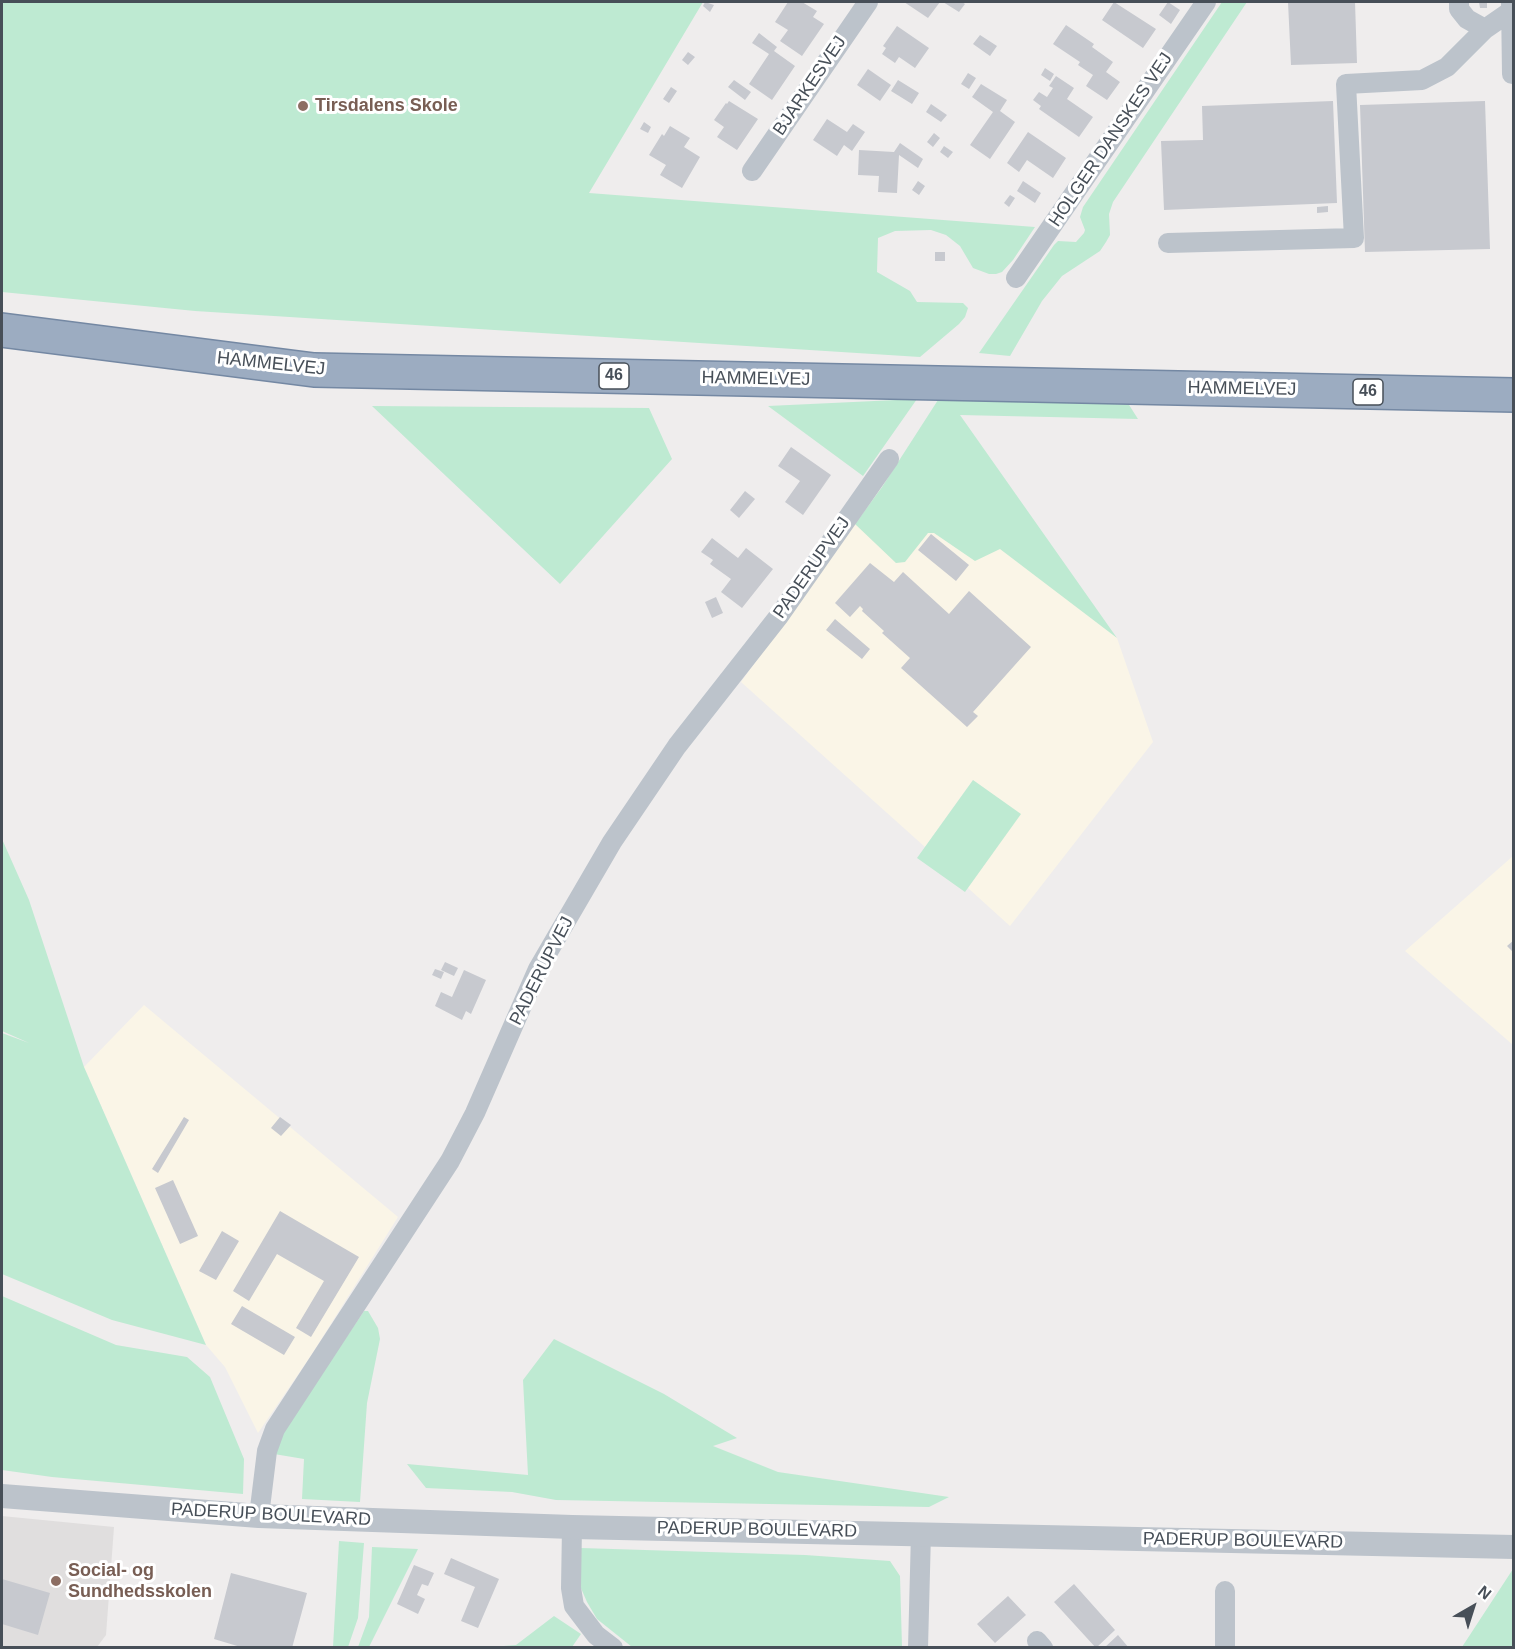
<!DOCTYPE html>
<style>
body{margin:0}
#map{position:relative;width:1515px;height:1649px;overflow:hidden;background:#efeded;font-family:Helvetica,sans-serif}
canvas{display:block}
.frame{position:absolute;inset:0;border:3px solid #474f58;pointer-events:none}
.north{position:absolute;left:1443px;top:1577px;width:60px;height:60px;-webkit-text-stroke:4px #fff;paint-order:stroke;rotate:39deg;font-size:16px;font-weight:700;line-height:24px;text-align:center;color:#474f58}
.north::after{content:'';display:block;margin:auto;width:21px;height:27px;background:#474f58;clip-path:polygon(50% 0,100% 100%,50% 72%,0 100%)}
</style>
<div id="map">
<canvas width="1515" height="1649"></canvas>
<div class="frame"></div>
<div class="north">N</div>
</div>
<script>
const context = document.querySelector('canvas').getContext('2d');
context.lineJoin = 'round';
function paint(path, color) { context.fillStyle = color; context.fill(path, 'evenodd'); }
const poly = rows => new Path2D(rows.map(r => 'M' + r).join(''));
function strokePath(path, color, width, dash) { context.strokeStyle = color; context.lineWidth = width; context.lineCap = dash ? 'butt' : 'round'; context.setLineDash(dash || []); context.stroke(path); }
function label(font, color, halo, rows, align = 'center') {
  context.font = font + ' Helvetica,sans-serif'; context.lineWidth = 6; context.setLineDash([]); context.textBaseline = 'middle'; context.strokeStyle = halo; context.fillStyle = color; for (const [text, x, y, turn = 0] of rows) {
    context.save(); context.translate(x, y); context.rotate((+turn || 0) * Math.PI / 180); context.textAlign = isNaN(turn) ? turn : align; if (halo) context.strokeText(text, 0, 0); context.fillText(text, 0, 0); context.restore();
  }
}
paint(poly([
 [882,487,1005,534,1117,638,1153,742,1010,926,968,888,1020,814,973,780,925,847,741,682],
 [1513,856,1513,1045,1405,951],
 [144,1005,398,1217,310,1357,258,1433,225,1367,206,1345,84,1067]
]), '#faf5e7');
paint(poly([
 [2,1516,114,1527,106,1635,97,1647,2,1648]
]), '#e0dede');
paint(poly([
 [2,2,703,2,589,193,1035,227,1013,260,1002,272,996,274,989,274,973,268,960,246,946,235,931,230,895,231,878,238,877,272,910,291,917,302,963,303,968,308,965,317,959,324,920,357,195,311,2,292],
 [1222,2,1247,2,1113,202,1109,214,1110,235,1106,242,1100,251,1062,276,1042,301,1010,356,979,353,1054,245,1058,241,1076,242,1084,233,1085,230,1080,217,1083,207],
 [1124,397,1138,419,960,415,1117,638,1000,549,975,561,934,533,928,533,905,562,896,563,855,524,882,487,938,400],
 [917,399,863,476,768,406],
 [372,406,649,408,672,459,560,584],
 [973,780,1021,814,965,892,917,858],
 [2,839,29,900,84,1067,206,1345,112,1320,2,1274,2,1033,29,1043,2,1031],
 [2,1296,116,1345,187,1357,210,1377,244,1459,243,1494,52,1477,2,1470],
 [364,1311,368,1311,378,1328,380,1339,367,1403,360,1502,302,1499,304,1459,274,1454,283,1431],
 [554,1339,664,1394,737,1438,713,1446,778,1472,949,1497,929,1507,556,1500,512,1492,426,1488,407,1464,528,1475,523,1380],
 [339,1541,364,1543,358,1618,348,1647,333,1647],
 [372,1547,418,1549,369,1647,358,1647,369,1617],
 [581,1548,805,1555,890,1561,900,1576,902,1647,632,1647,597,1619,587,1602,580,1586],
 [1513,1569,1513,1647,1462,1647],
 [554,1616,581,1634,572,1647,491,1647,516,1645]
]), '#beead2');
paint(poly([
 [705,2,714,5,710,12,703,6],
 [788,2,802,2,817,11,813,17,824,24,802,56,780,41,788,30,775,22],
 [904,2,940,2,928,18],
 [943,2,962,2,965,4,959,12],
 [1114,2,1156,29,1143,48,1102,20],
 [1168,2,1180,10,1171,24,1159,15],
 [1288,2,1355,2,1357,63,1291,65],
 [1479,2,1487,2,1487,8,1480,8],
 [1066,25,1094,44,1092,47,1113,62,1106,72,1120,82,1107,100,1086,86,1093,75,1078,65,1080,62,1053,44],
 [897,26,929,48,915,68,899,57,895,63,882,54,886,48,883,46],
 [759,33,777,47,774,51,795,66,772,100,749,84,769,54,752,43],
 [980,35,997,46,990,56,973,44],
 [688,52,695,57,688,65,682,60],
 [1045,68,1054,74,1050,81,1041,75],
 [868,69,891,85,880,101,857,85],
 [968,73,976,78,969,89,961,84],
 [1056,76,1074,88,1067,99,1093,117,1079,137,1039,109,1041,106,1033,100,1039,92,1047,97,1053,88,1049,86],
 [734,80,751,92,745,100,728,87],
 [898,80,919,93,912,104,891,91],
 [981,84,1007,100,1000,111,1015,122,990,159,970,145,993,112,972,97],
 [671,87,677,91,669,103,663,99],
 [729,101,758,119,737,150,717,137,724,127,714,120,726,103,727,104],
 [1333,101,1337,203,1164,210,1161,141,1203,140,1202,106],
 [1485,101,1490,249,1365,252,1360,105],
 [931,104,947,115,941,122,926,112],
 [827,119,847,132,853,124,865,132,852,151,844,145,837,156,813,140],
 [644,122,651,127,648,133,640,129],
 [670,126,690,138,684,147,700,157,682,188,660,175,666,165,649,155,662,134,664,136],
 [1028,132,1066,158,1053,178,1027,160,1019,172,1007,163],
 [934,133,940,138,933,147,927,142],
 [900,143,923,159,918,168,899,155,897,193,878,192,879,176,858,175,859,150,894,152],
 [944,146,953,152,948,158,940,152],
 [918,181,925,186,919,195,912,190],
 [1023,181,1041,193,1035,203,1017,191],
 [1010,195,1015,198,1009,207,1004,203],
 [1328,206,1328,212,1317,213,1317,207],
 [935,252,945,252,945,261,935,261],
 [791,447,831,475,803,515,785,502,800,481,778,466],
 [745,491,755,499,739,518,730,510],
 [931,534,969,565,956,581,918,550],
 [712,538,738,558,746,548,773,569,742,608,721,592,731,579,710,564,713,560,701,552],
 [870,563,894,582,903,572,949,614,969,591,1031,647,973,712,978,716,967,727,901,668,910,658,882,633,884,631,862,611,863,609,860,606,850,617,835,603],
 [716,597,723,613,712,618,705,602],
 [835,619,870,649,862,659,826,630],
 [1514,940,1514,953,1507,946],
 [445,962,458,968,454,976,441,970],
 [435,969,444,972,441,979,432,975],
 [464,970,486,980,471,1014,466,1011,462,1020,435,1006,441,992,452,997],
 [184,1117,189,1120,158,1173,152,1169],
 [280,1117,291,1125,281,1136,271,1128],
 [173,1180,198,1236,180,1244,155,1188],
 [280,1211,359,1257,311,1337,296,1328,324,1281,277,1254,249,1301,233,1291],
 [222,1231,239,1241,216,1280,199,1271],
 [242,1306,295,1337,284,1355,231,1324],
 [451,1558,499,1579,478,1628,461,1621,475,1587,444,1574],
 [414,1565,434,1573,428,1586,422,1584,417,1595,425,1599,418,1614,397,1604],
 [231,1573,307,1593,292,1648,244,1648,214,1639],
 [2,1579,50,1593,38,1635,2,1624],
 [1074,1584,1115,1630,1096,1648,1054,1602],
 [1008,1596,1026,1615,995,1643,977,1624],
 [1118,1635,1129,1648,1104,1648]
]), '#c7c9cf');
const trunk = poly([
 [2,330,314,370,1514,395]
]);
strokePath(trunk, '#7488a3', 36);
strokePath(poly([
 [1459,2,1459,9,1467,19,1485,29],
 [1511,2,1512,74],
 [752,171,868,2],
 [1168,243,1354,238,1346,84,1422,80,1447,67,1485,29,1511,11],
 [1016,278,1206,2],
 [259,1516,267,1451,275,1429,450,1161,475,1113,538,969,612,842,677,746,779,616,889,459],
 [572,1527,571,1588,574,1606,596,1635,613,1648],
 [1225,1591,1225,1648],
 [1037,1641,1043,1648],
 [918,1648,921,1533]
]), '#bcc3cb', 20);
strokePath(poly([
 [2,1496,259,1516,572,1527,1514,1547]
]), '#bcc3cb', 24);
strokePath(trunk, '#9cacc1', 33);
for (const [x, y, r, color] of [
 [303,106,6,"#8d6e63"],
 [56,1581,6,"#8d6e63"]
]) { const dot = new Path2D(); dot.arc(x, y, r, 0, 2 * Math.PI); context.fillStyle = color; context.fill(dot); strokePath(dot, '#fff', 2); }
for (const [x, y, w] of [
 [614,376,30],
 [1368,392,30]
]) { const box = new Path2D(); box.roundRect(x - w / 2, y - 13, w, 26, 4.5); context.fillStyle = '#fff'; context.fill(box); strokePath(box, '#474f58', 1.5); }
label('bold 16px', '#474f58', null, [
 ["46",614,376],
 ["46",1368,392]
]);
label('18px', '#474f58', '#fff', [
 ["BJARKESVEJ",810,86,-56],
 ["HOLGER DANSKES VEJ",1111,140,-56],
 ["HAMMELVEJ",271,364,6],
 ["HAMMELVEJ",756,379,1],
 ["HAMMELVEJ",1242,389,1],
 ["PADERUPVEJ",812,568,-55],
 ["PADERUPVEJ",542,971,-63],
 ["PADERUP BOULEVARD",271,1515,3],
 ["PADERUP BOULEVARD",757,1530,1],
 ["PADERUP BOULEVARD",1243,1541,1]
]);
label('bold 18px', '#785e54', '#fff', [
 ["Tirsdalens Skole",315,106],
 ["Social- og",68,1571],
 ["Sundhedsskolen",68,1592]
], 'left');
</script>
